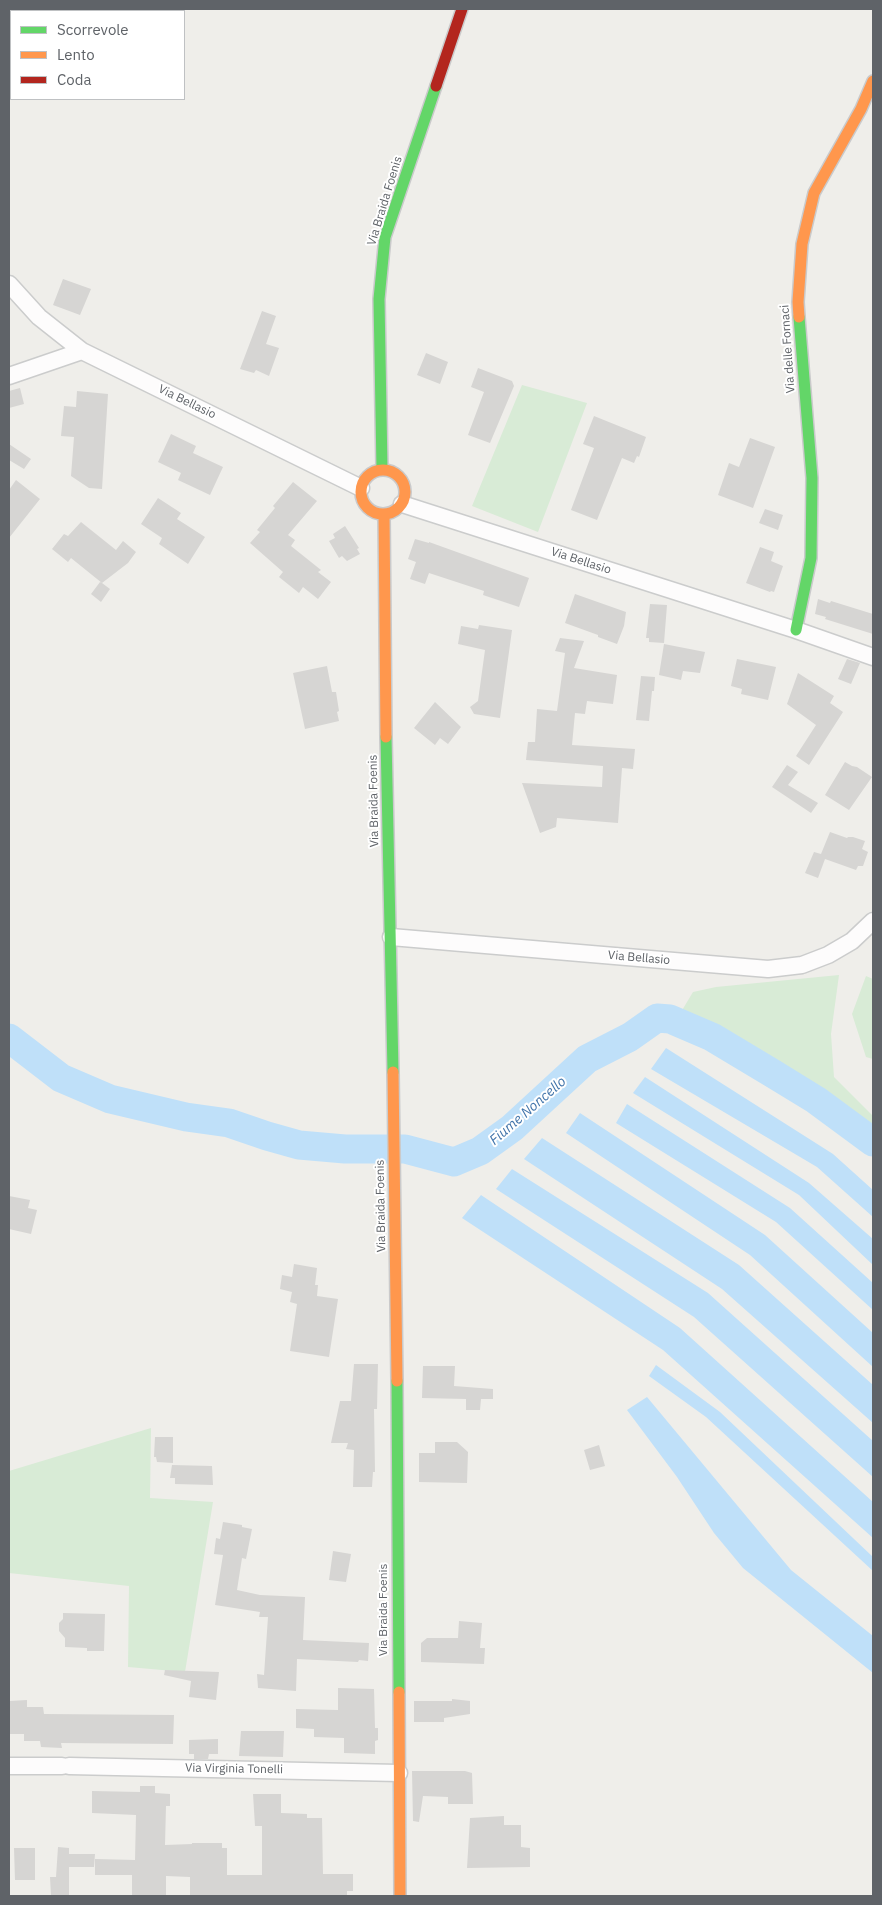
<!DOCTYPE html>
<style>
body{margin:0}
#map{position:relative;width:882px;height:1905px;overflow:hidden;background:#efeeea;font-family:"IBM Plex Sans",sans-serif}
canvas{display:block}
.frame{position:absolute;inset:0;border:10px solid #5f6368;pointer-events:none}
.legend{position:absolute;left:10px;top:10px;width:175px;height:90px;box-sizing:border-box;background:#fff;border:1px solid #bfc1c3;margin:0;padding:6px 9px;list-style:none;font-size:15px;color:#5f6368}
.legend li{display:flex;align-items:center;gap:10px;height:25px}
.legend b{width:25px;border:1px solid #bfc1c3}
</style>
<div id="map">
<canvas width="882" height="1905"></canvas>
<div class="frame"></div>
<ul class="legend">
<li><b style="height:6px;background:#63d668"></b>Scorrevole</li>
<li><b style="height:6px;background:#ff974d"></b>Lento</li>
<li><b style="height:6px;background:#b3261e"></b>Coda</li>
</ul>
</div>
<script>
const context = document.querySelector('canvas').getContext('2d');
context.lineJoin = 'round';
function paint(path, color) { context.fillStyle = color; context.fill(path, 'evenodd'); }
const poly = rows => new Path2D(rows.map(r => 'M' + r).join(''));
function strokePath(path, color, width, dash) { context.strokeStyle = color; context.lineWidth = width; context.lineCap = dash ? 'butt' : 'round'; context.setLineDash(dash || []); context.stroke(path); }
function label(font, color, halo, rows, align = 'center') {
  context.font = font + ' "IBM Plex Sans",sans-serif'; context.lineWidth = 4; context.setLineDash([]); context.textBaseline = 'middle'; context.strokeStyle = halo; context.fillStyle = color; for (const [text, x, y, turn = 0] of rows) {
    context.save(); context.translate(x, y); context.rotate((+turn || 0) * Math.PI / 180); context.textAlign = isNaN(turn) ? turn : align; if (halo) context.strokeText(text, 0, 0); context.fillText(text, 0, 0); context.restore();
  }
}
paint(poly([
 [522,385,587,403,538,532,472,506],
 [839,975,831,1034,834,1077,873,1116,873,1142,816,1100,772,1073,712,1037,688,1026,681,1012,693,992,716,987],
 [866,976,873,979,873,1059,866,1057,852,1014],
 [151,1428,150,1498,213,1502,185,1672,128,1667,129,1586,9,1573,9,1471]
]), '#d8ebd6');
paint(poly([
 [666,1048,833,1154,873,1190,873,1217,817,1167,651,1069],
 [645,1077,809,1183,873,1239,873,1265,799,1195,633,1093],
 [627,1104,790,1208,873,1283,873,1310,776,1222,616,1123],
 [580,1113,765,1235,873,1333,873,1367,750,1255,566,1133],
 [542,1138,739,1265,873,1385,873,1423,722,1289,524,1159],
 [512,1169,708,1293,873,1441,873,1477,694,1317,496,1189],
 [481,1195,680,1328,873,1502,873,1538,663,1350,462,1218],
 [656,1365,720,1412,873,1557,873,1571,706,1417,649,1376],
 [647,1397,791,1570,873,1636,873,1673,743,1568,714,1533,677,1477,627,1410]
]), '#bfe0f9');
strokePath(poly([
 [9,1038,61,1078,110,1099,186,1117,229,1123,267,1136,299,1145,345,1149,405,1149,454,1162,480,1151,512,1128,587,1059,630,1037,657,1018,670,1019,712,1037,772,1073,816,1100,873,1142]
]), '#bfe0f9', 29);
paint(poly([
 [63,279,91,289,80,315,53,305],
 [262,311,276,316,266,344,279,348,269,376,256,370,254,373,240,369],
 [426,353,448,362,440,384,417,375],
 [478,368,512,381,514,386,490,443,468,435,484,392,471,387],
 [20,388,24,404,9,408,9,391],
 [77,391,108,394,102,489,89,488,71,476,74,437,61,436,64,406,76,407],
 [594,416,646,437,639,457,637,456,634,463,622,458,597,520,571,510,594,448,583,444],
 [171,434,196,446,193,453,223,467,210,495,178,480,181,473,158,462],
 [750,438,775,447,753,508,718,495,729,463,739,467],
 [9,444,31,459,24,469,9,460],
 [16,480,40,499,9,538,9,490],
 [293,482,317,501,288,535,295,540,291,546,321,570,318,572,331,582,318,599,303,587,299,593,279,577,283,572,250,543,260,532,257,530,275,508,273,506],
 [158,498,181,513,177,519,205,537,188,564,159,544,162,538,141,524],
 [765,509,783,515,778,530,759,523],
 [81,522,116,550,123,541,136,552,128,563,102,583,110,589,101,602,91,594,100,582,102,583,71,558,68,562,52,549,64,534,68,536],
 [345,526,359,548,357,549,360,554,347,561,342,556,339,558,329,541,335,538,333,534],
 [415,539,429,543,429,542,529,578,519,607,483,595,484,591,429,573,425,584,410,579,416,562,408,559],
 [760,547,774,552,771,561,783,566,774,592,771,591,770,592,746,583],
 [575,594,626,612,624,626,617,644,598,637,598,635,565,623],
 [818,599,830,603,831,601,873,614,873,634,825,619,826,617,815,614],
 [650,604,667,605,664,643,649,642,649,638,646,638],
 [479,625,512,630,500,718,474,714,470,707,478,701,485,650,458,644,461,626,478,629],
 [560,638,584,641,574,668,617,675,613,704,587,701,585,714,575,713,572,745,635,749,633,769,622,768,618,823,557,818,556,827,540,833,522,783,602,787,603,766,526,760,528,742,535,742,537,709,557,711,565,653,555,651],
 [664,644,705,652,700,673,683,671,681,680,659,675],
 [737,659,776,667,768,700,741,694,742,689,731,686],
 [847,659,860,663,851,684,838,679],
 [327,666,332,692,336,692,339,711,337,712,339,721,305,729,293,673],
 [798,673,834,696,830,703,843,712,809,765,796,756,816,725,787,704],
 [641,676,655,677,654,691,652,691,649,721,636,720],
 [435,702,461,727,448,744,440,738,435,745,414,728],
 [845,762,852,766,857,767,872,777,849,810,825,795],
 [787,765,798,772,788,785,818,803,811,813,772,787],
 [830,832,847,838,848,837,853,837,865,841,862,849,868,852,863,866,858,866,856,870,825,859,818,878,805,873,814,852,821,854],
 [9,1196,30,1200,28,1208,37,1210,31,1234,9,1229],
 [294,1264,317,1268,315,1285,318,1285,317,1296,338,1299,329,1357,290,1351,297,1304,290,1302,292,1292,280,1289,282,1275,292,1277],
 [354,1364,378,1364,377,1409,374,1409,375,1472,373,1472,372,1487,353,1487,354,1450,346,1449,348,1443,331,1443,340,1401,351,1401],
 [423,1366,455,1366,454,1386,493,1389,493,1399,481,1399,480,1410,466,1410,466,1399,422,1398],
 [155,1437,173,1437,173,1463,157,1462,156,1457,154,1457],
 [435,1442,457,1442,468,1452,467,1483,419,1482,419,1453,435,1453],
 [599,1445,605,1466,590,1470,584,1450],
 [172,1465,212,1466,213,1485,175,1484,175,1478,170,1478],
 [223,1522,242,1525,242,1527,252,1529,246,1559,242,1558,237,1590,260,1595,305,1597,303,1640,369,1643,368,1661,359,1660,358,1662,297,1659,296,1691,258,1688,257,1674,264,1675,268,1617,259,1617,260,1612,215,1605,223,1555,214,1554,216,1538,220,1539],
 [333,1551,351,1554,346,1582,329,1580],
 [63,1613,105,1614,104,1651,87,1651,87,1648,65,1647,65,1638,59,1631,59,1623,63,1619],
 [459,1621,482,1623,480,1648,485,1648,484,1664,421,1662,421,1643,427,1638,458,1638],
 [165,1670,219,1672,216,1700,189,1697,191,1681,164,1675],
 [338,1688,374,1689,375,1728,378,1728,378,1740,375,1741,375,1754,344,1753,344,1738,314,1737,314,1729,296,1728,296,1709,338,1710],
 [452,1699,470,1701,470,1714,444,1718,444,1722,414,1722,414,1701,452,1701],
 [27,1700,27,1707,43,1707,44,1714,174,1715,173,1744,61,1743,62,1748,41,1747,40,1741,24,1741,24,1734,9,1734,9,1701],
 [241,1731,284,1731,283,1757,239,1756],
 [218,1739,218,1754,209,1754,208,1759,194,1759,194,1754,189,1754,189,1740],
 [412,1771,465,1771,472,1773,473,1804,448,1804,448,1797,423,1796,419,1822,413,1821],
 [140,1786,155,1786,155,1793,170,1794,170,1806,166,1806,165,1845,192,1844,192,1843,222,1843,222,1848,227,1848,227,1875,262,1875,262,1826,255,1826,253,1794,281,1794,281,1813,307,1814,307,1818,322,1818,323,1874,353,1874,353,1891,347,1891,347,1895,335,1895,335,1896,190,1896,190,1877,166,1876,166,1896,132,1896,132,1875,95,1875,95,1859,135,1860,136,1815,92,1813,92,1791,140,1792],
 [504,1816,504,1825,521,1825,521,1847,530,1848,530,1867,467,1868,470,1818],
 [58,1847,69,1848,69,1854,95,1854,94,1867,69,1867,69,1896,51,1896,50,1877,56,1877],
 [14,1848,35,1848,35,1880,15,1880]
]), '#d6d5d3');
const street = poly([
 [9,284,39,317,82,351,361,488],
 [9,376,82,351],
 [402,504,796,630,873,657],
 [391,937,768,969,802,965,828,955,852,941,873,921],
 [9,1766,62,1766],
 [69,1766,399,1773]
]);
const fast = poly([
 [382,469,379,299,385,237,436,86],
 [796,630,811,558,812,478,799,317],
 [386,737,393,1072],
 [397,1381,399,1692]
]);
const slow = poly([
 [799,317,798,302,802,244,814,193,861,109,873,81],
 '361 492a22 22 0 1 1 44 0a22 22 0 1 1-44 0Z',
 [384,514,386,737],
 [393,1072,397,1381],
 [399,1692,400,1896]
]);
const jam = poly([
 [436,86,462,9]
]);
strokePath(street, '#cbcccc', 19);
strokePath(fast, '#cacacb', 14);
strokePath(slow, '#cacacb', 14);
strokePath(jam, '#cacacb', 14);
strokePath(street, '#fdfcfc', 16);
strokePath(fast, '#63d668', 11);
strokePath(slow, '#ff974d', 11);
strokePath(jam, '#b3261e', 11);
label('12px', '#5f6368', '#fff', [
 ["Via Braida Foenis",385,201,-73],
 ["Via delle Fornaci",788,349,-94],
 ["Via Bellasio",187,402,26],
 ["Via Bellasio",581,561,18],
 ["Via Braida Foenis",374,801,-91],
 ["Via Bellasio",639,958,5],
 ["Via Braida Foenis",381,1206,-91],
 ["Via Braida Foenis",384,1610,-90],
 ["Via Virginia Tonelli",234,1769,1]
]);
label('italic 14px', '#4174aa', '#fff', [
 ["Fiume Noncello",528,1111,-41]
]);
</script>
